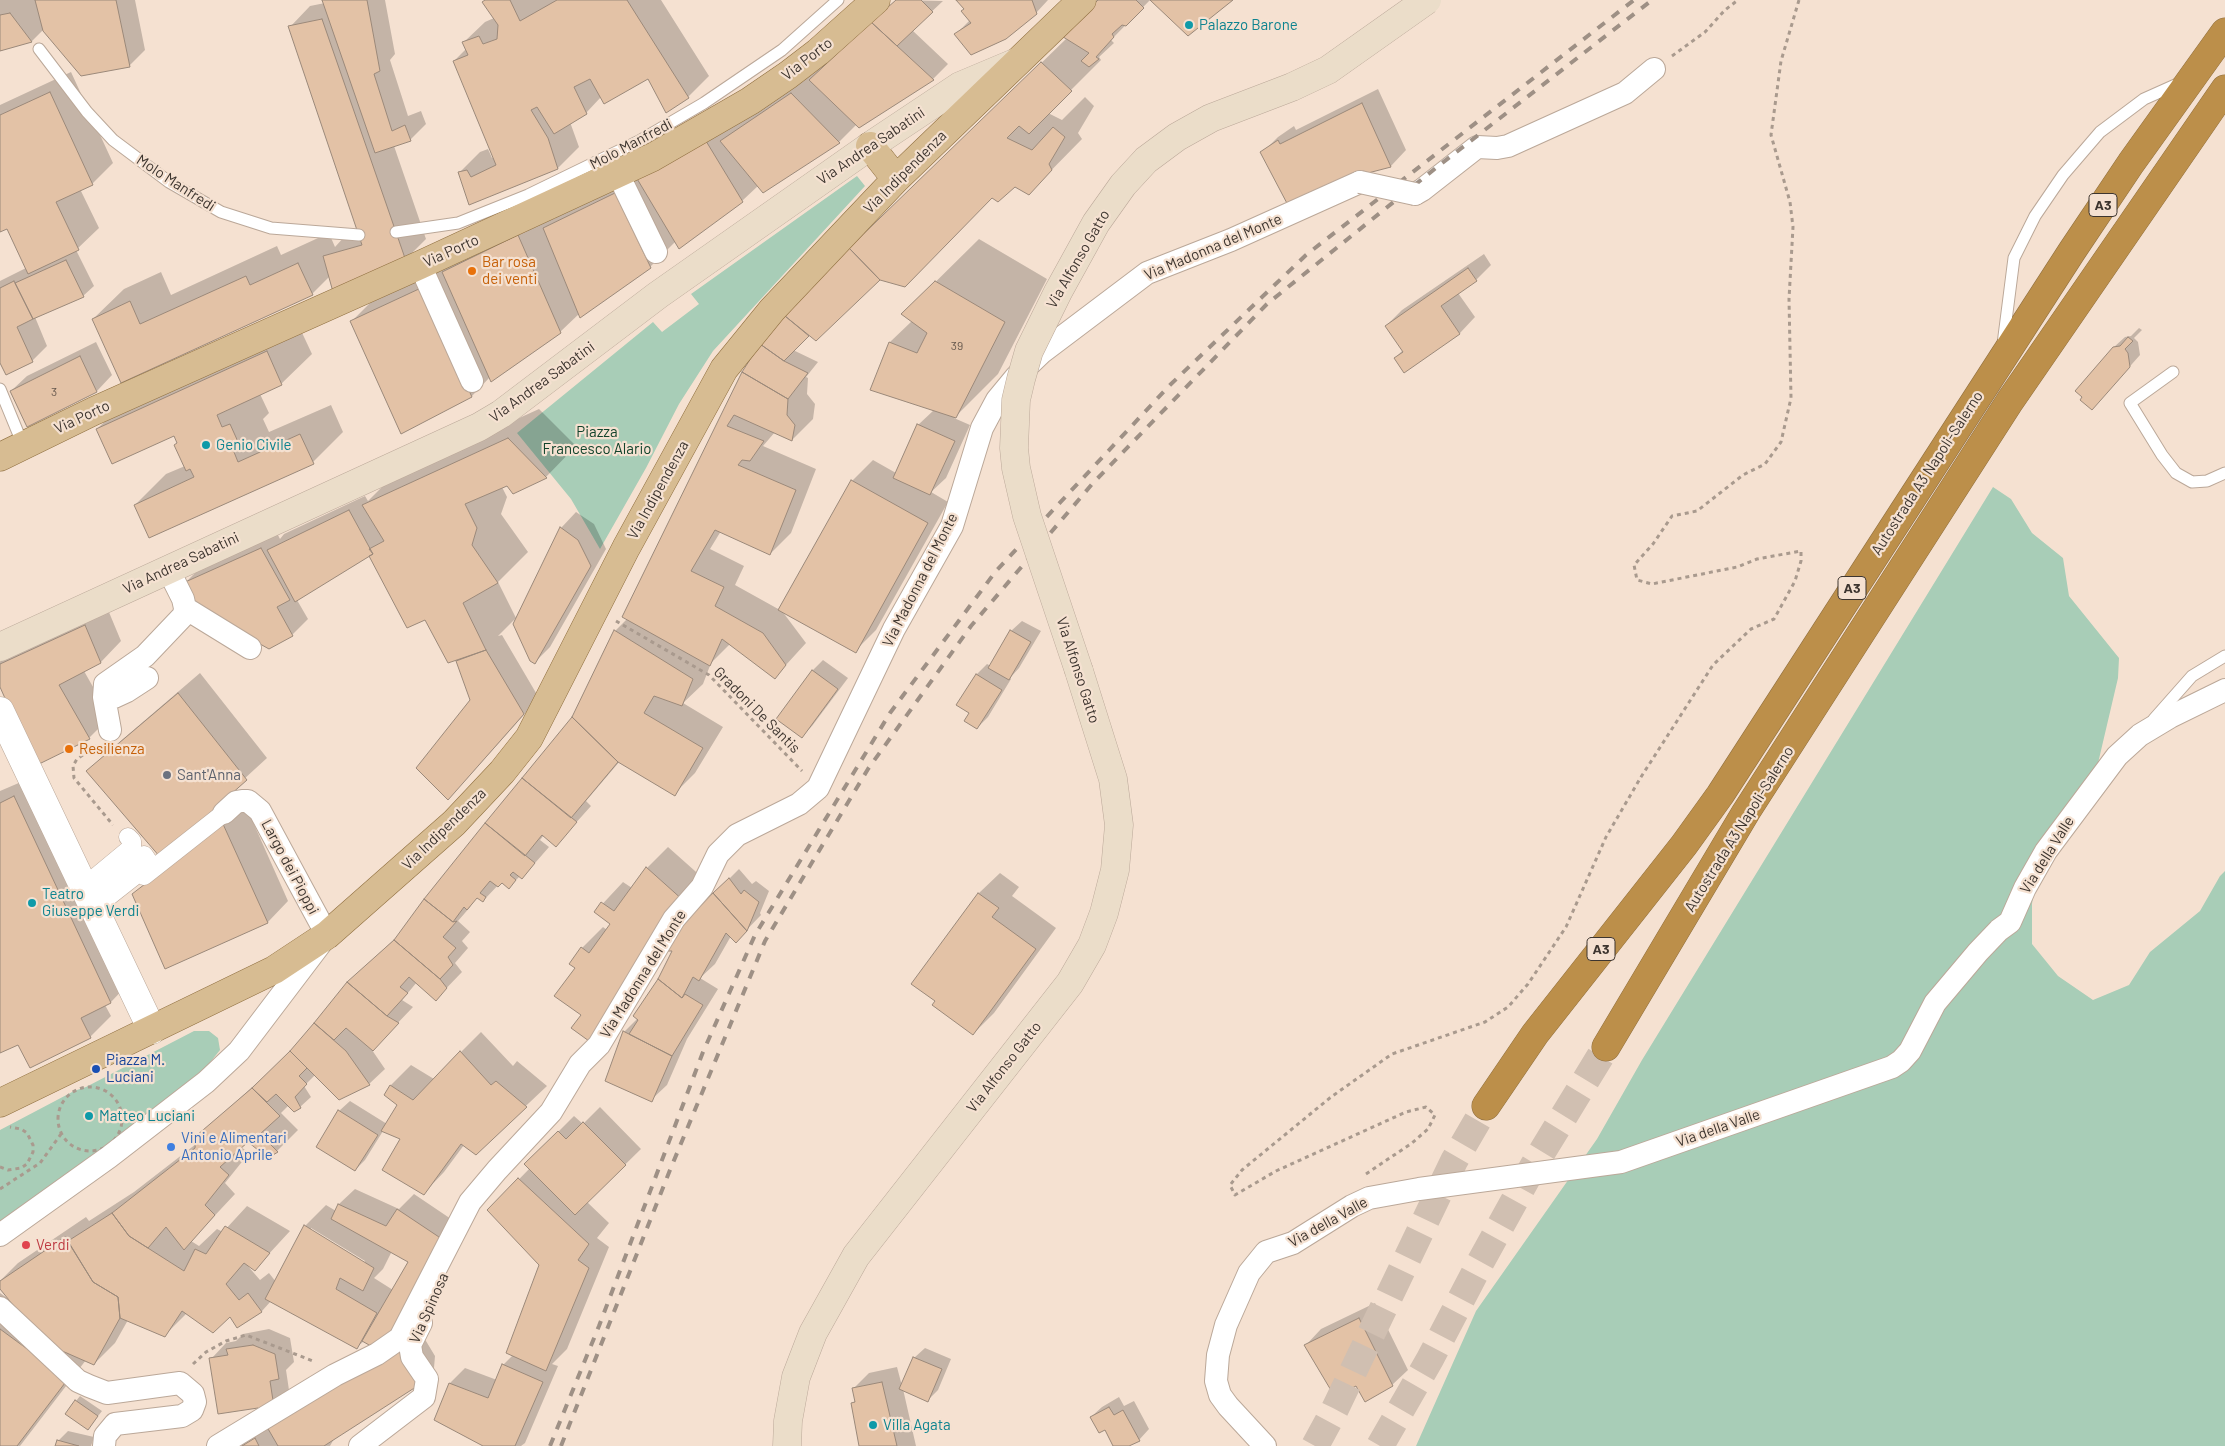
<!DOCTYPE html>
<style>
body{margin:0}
canvas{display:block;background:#f5e1d1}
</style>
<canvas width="2225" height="1446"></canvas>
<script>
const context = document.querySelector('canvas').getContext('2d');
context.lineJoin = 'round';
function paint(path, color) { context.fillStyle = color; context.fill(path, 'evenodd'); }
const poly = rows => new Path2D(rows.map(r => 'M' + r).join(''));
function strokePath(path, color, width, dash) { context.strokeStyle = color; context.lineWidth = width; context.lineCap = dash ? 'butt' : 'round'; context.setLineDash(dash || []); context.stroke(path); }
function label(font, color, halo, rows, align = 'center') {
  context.font = font + ' Barlow,sans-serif'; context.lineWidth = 4.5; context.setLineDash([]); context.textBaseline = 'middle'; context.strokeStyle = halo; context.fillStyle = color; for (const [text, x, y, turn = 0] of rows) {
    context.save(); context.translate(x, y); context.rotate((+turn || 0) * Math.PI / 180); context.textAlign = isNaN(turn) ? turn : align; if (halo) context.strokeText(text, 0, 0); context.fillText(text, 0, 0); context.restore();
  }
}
paint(poly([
 [857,176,865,186,713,351,679,404,646,468,600,549,571,499,517,433,653,322,662,332,699,304,691,294],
 [1993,487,2011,499,2032,533,2063,558,2069,596,2119,658,2118,678,2095,776,2037,868,2032,904,2032,944,2058,976,2093,1000,2129,985,2150,952,2200,911,2220,876,2225,871,2225,1446,1416,1446,1476,1311,1597,1139,1642,1060],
 [194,1031,209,1031,218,1038,220,1050,208,1065,167,1103,0,1223,0,1130,74,1091,86,1087]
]), '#a8cdb7');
paint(poly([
 [0,0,135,0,145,50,129,66,43,30,32,41,0,51],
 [324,0,385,0,395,54,390,60,408,116,421,111,426,124,410,140,394,146,426,239,405,260,330,276,312,294,121,381,93,319,124,289,161,272,171,295,277,246,281,255,329,233,335,247,345,236,359,232,290,27,310,6,325,3],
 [486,0,661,0,709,76,688,97,649,78,601,97,586,113,570,122,579,147,558,168,470,204,459,173,480,152,488,149,492,158,494,157,454,61,466,49,464,42,485,22,494,18],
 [896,0,943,1,912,30,948,64,933,79,860,127,857,124,839,142,759,185,742,201,676,241,650,267,580,313,560,332,490,377,472,396,401,433,352,321,382,291,549,205,554,219,575,198,823,63,825,66],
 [958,0,1048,0,1036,13,956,34,970,20,965,8],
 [1098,0,1150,0,1111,40,1114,43,1099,57,1101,60,1048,113,1062,120,1085,97,1094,106,1078,133,1082,139,1029,193,1015,185,992,197,880,278,809,334,793,350,818,362,806,377,808,378,807,394,815,404,813,419,792,440,775,432,763,446,816,469,791,533,770,554,721,531,710,549,744,566,735,585,780,610,852,481,873,460,896,473,918,425,934,410,871,390,890,342,912,321,903,314,979,239,1047,279,998,374,954,418,970,425,946,478,931,492,948,502,876,630,855,651,782,611,806,643,775,677,730,644,711,663,703,684,683,703,723,727,695,773,674,794,620,761,586,801,591,806,556,845,544,835,540,840,549,847,522,878,520,876,509,887,502,881,483,901,478,897,469,907,471,906,458,921,470,932,462,941,468,948,455,963,462,972,436,999,417,982,402,1000,413,1007,372,1050,385,1069,369,1084,315,1075,304,1086,311,1097,300,1107,289,1105,281,1113,298,1130,277,1151,268,1156,248,1140,241,1147,249,1153,225,1183,235,1194,191,1241,199,1246,217,1229,223,1232,247,1206,290,1231,255,1269,247,1265,260,1280,269,1273,276,1282,305,1226,326,1205,336,1211,339,1204,355,1189,399,1209,414,1194,454,1221,364,1341,357,1347,271,1301,262,1311,238,1326,231,1315,187,1313,165,1335,128,1320,115,1343,94,1364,86,1360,20,1446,0,1446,0,1293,10,1300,0,1287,0,1281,18,1263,86,1217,89,1221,134,1192,196,1144,197,1137,292,1051,348,982,399,935,573,718,615,631,628,618,761,345,882,218,1067,38],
 [311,1228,365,1261,364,1263,311,1231],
 [392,1251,410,1262,393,1290,374,1278,383,1269],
 [71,72,113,163,92,184,80,189,99,228,76,250,94,286,83,296,35,317,47,346,32,361,0,360,0,281,26,268,8,227,0,231,0,105],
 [1378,89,1406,150,1391,166,1367,171,1262,153,1278,137,1294,126,1296,130],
 [1484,254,1491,265,1476,280,1458,293,1475,317,1460,333,1405,371,1395,358,1403,350,1386,326,1402,310],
 [297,322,312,354,281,384,260,394,269,413,263,419,269,432,331,405,343,432,313,462,135,505,166,474,185,466,175,434,97,429,128,399],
 [2139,328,2142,330,2134,338,2138,342,2140,355,2092,409,2084,397,2114,347,2125,337,2131,336],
 [96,342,112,375,97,391,28,425,11,391,27,376],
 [539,409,576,446,546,477,513,492,507,484,502,487,507,497,501,514,528,552,498,582,516,618,498,636,502,635,539,698,463,783,471,701,458,661,461,657,374,553,297,600,308,619,292,635,184,584,200,568,277,533,280,539,284,534,365,496,368,501,394,475],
 [576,512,594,524,606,549,550,647,535,662,561,528],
 [106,605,121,641,101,662,84,671,110,717,89,738,0,684,0,662,14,648],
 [1022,621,1041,631,1019,668,1010,678,1011,679,988,717,977,728,971,713,958,705,977,674,987,664,991,666,1011,631],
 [823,660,848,678,812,726,802,736,778,718,813,670],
 [200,673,267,758,160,856,88,771,109,751],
 [35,776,131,981,111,1002,105,1005,111,1016,90,1037,19,1043,0,1051,0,791],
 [245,804,288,901,268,922,166,967,134,894,155,874],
 [668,847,704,879,582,1015,576,968,582,948,603,927,607,930,611,924,595,912,623,882,632,888,647,868],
 [739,869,752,884,756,881,769,891,760,913,761,915,736,941,731,936,715,964,700,978,718,989,687,1039,667,1085,651,1100,624,1032,638,1018,660,979,697,904,700,908],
 [1000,873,1019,887,1012,896,1056,928,994,1013,973,1034,936,1001,913,984,979,893],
 [481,1032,513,1066,517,1061,547,1086,476,1153,464,1145,444,1172,424,1193,402,1138,383,1131,365,1160,355,1170,339,1111,350,1101,387,1124,398,1104,385,1095,391,1085,411,1065,434,1079],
 [600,1107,641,1149,587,1202,609,1223,597,1238,609,1247,567,1349,552,1364,558,1366,525,1443,521,1446,486,1446,450,1383,465,1368,497,1380,503,1365,513,1355,540,1265,489,1210,530,1168,526,1164,574,1116,583,1124],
 [1375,1303,1408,1370,1392,1385,1357,1384,1306,1345,1321,1329],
 [269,1329,290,1338,294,1362,286,1370,289,1390,270,1409,259,1406,211,1359,226,1343,236,1341,243,1334],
 [420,1331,435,1356,434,1368,418,1384,335,1437,330,1446,228,1446],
 [925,1348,951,1359,938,1390,928,1400,903,1389,916,1446,860,1446,852,1404,856,1400,853,1389,869,1373,897,1367,902,1386,914,1358],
 [80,1396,102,1411,88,1429,76,1401],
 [1119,1397,1124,1406,1134,1401,1149,1429,1139,1440,1126,1446,1115,1446,1105,1429,1091,1417,1102,1407],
 [68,1431,94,1437,91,1446,56,1446,58,1441]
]), '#0003');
const building = poly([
 [35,0,116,0,130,67,81,76,43,31,35,0],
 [322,0,367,0,380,71,374,74,392,131,405,125,411,141,375,153,322,0],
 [485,0,510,0,520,21,557,0,627,0,689,98,666,113,648,79,604,104,590,79,574,87,587,114,554,134,537,107,531,110,548,138,558,169,469,205,458,172,467,170,471,177,496,165,453,61,468,55,462,42,479,36,483,44,497,39,498,25,482,2,485,0],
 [896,0,921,0,933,12,897,46,871,22,896,0],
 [956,0,1032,0,1037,14,1006,39,971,55,954,34,971,23,961,11,964,9,956,0],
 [1098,0,1136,0,1144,8,1126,26,1122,25,1112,34,1114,37,1096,57,1099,59,1089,67,1081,61,1089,53,1060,35,1098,0],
 [1150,0,1233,0,1188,36,1150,0],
 [10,13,32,42,0,51,0,15,10,13],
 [322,19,406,261,333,292,323,256,362,245,288,26,322,19],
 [871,22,934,80,859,128,809,80,871,22],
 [1041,62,1072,91,1029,134,1019,126,1007,138,1032,150,1053,127,1065,137,1049,164,1052,170,1029,195,1015,187,998,202,992,198,905,287,880,280,849,248,1041,62],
 [50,92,93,185,56,202,79,250,28,274,7,229,0,232,0,115,50,92],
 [791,93,840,143,763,193,720,141,791,93],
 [1362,103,1391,167,1368,173,1290,209,1260,152,1278,140,1280,144,1362,103],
 [706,141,743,202,679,249,636,177,706,141],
 [615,193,651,268,580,318,543,228,615,193],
 [518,235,561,333,491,382,442,272,518,235],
 [849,248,880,280,816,341,785,316,849,248],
 [66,260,84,297,33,319,15,283,66,260],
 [298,263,313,295,121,383,92,319,130,301,140,324,246,276,250,285,298,263],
 [1468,268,1477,281,1441,306,1460,334,1404,373,1394,358,1403,352,1385,326,1468,268],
 [14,281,33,319,17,327,33,362,6,375,0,363,0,288,14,281],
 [935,281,1005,322,956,418,870,390,889,342,917,353,927,333,901,314,935,281],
 [421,288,472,397,401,434,350,321,421,288],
 [785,316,809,336,784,361,760,344,785,316],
 [2128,337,2133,341,2125,349,2128,353,2130,367,2092,410,2080,400,2082,397,2075,391,2113,347,2120,346,2128,337],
 [760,344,784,361,808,373,788,399,742,372,760,344],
 [267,351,282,385,217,415,222,427,230,424,239,444,232,447,238,462,300,434,314,464,149,538,134,505,194,477,190,469,186,471,174,445,177,443,174,436,112,464,96,429,267,351],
 [80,356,97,392,27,427,10,391,80,356],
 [742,372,788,399,787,415,795,425,792,441,734,415,727,426,764,441,750,461,742,460,738,465,796,490,770,555,715,530,691,571,724,587,715,606,763,633,786,665,775,679,722,639,710,666,622,617,742,372],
 [917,424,955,441,930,495,893,478,917,424],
 [508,438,547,478,513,494,507,486,465,504,477,528,472,545,498,583,463,603,486,650,448,663,425,620,407,628,369,556,373,554,369,549,384,541,362,505,508,438],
 [851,480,928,523,856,653,778,610,851,480],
 [349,510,373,554,295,602,267,550,349,510],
 [560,527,578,540,591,566,535,664,530,661,513,624,560,527],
 [261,548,290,600,277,607,293,636,269,649,196,608,183,583,261,548],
 [85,625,101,663,59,685,90,739,35,766,0,687,0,664,85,625],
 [614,630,693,679,682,706,654,696,644,713,703,748,675,796,618,762,572,717,614,630],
 [1010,630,1031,642,1009,680,988,668,1010,630],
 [486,650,524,714,448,800,416,768,470,700,456,661,486,650],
 [812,670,838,689,802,738,776,719,812,670],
 [976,674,1002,690,977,729,964,721,969,713,956,705,976,674],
 [178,693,247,780,160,857,86,771,178,693],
 [572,717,618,762,571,818,522,778,572,717],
 [522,778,577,822,556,847,542,835,525,856,485,823,522,778],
 [14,796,111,1003,81,1018,91,1038,30,1068,18,1045,0,1053,0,803,14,796],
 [485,823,535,863,522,879,513,872,510,875,516,880,509,889,502,883,498,887,490,881,480,893,486,897,483,902,477,898,467,910,464,907,453,922,424,899,485,823],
 [223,824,268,923,165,969,132,894,223,824],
 [646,867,684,901,589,1041,571,1028,581,1015,554,996,575,968,569,964,581,947,589,953,610,924,594,912,601,902,614,911,646,867],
 [729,878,741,894,744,890,759,902,747,931,713,893,729,878],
 [713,893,747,931,736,943,726,933,699,981,693,977,682,998,658,979,672,951,666,951,684,923,713,893],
 [978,893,999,908,992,917,1036,949,973,1035,932,1005,935,1001,911,984,978,893],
 [424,899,453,922,457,921,443,937,456,948,448,957,453,965,440,979,394,940,424,899],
 [394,940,440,979,447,988,436,1001,409,977,400,987,408,993,387,1016,347,982,394,940],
 [658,979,682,998,685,994,703,1005,672,1056,629,1034,638,1020,633,1016,658,979],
 [347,982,387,1016,399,1023,373,1051,346,1028,334,1040,314,1023,347,982],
 [314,1023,346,1051,370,1085,339,1100,290,1051,314,1023],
 [623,1031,672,1056,652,1102,605,1081,623,1031],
 [290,1051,307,1068,299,1076,307,1084,295,1097,301,1108,294,1112,276,1094,267,1102,252,1088,290,1051],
 [460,1051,491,1085,496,1081,527,1107,476,1155,461,1144,424,1195,382,1170,400,1139,381,1131,397,1105,384,1095,390,1085,413,1100,460,1051],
 [252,1088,280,1116,260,1134,278,1152,268,1158,248,1142,220,1167,229,1175,205,1205,215,1215,184,1250,166,1227,148,1248,129,1236,112,1213,195,1148,196,1136,252,1088],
 [338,1110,378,1135,355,1171,316,1147,338,1110],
 [583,1122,626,1165,575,1215,524,1164,558,1131,566,1139,583,1122],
 [518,1178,589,1244,578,1260,589,1268,546,1371,506,1353,539,1265,487,1210,518,1178],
 [338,1204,386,1226,397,1209,439,1237,438,1253,397,1335,378,1350,362,1341,408,1262,331,1219,338,1204],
 [112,1213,129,1236,184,1271,195,1249,206,1254,225,1226,270,1253,255,1271,244,1263,226,1284,239,1300,248,1293,262,1312,237,1328,230,1317,213,1333,182,1311,165,1337,120,1318,118,1297,93,1282,68,1241,112,1213],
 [304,1225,374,1268,363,1291,340,1278,336,1289,377,1313,357,1349,265,1299,304,1225],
 [65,1237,93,1282,118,1297,120,1318,94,1365,44,1343,0,1289,0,1281,65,1237],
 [1359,1318,1393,1386,1365,1402,1356,1386,1335,1397,1304,1345,1359,1318],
 [0,1329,68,1379,17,1446,0,1446,0,1329],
 [253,1345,275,1354,279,1379,270,1381,274,1407,258,1412,258,1408,218,1414,209,1358,228,1355,226,1349,253,1345],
 [404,1346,419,1385,324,1446,278,1446,267,1427,404,1346],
 [913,1357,942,1369,928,1402,899,1389,913,1357],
 [502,1364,543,1382,515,1446,483,1446,434,1420,449,1383,488,1398,502,1364],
 [882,1382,897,1446,859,1446,851,1403,855,1402,852,1388,882,1382],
 [75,1400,98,1416,88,1430,65,1414,75,1400],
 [1109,1407,1114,1415,1123,1410,1140,1441,1129,1446,1113,1446,1105,1430,1099,1433,1090,1417,1109,1407],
 [255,1438,259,1446,242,1446,255,1438],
 [57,1440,79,1446,55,1446,57,1440]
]);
paint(building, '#e3c2a6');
strokePath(building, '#9b897a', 1);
strokePath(poly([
 [1315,1446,1335,1409,1454,1161,1486,1106],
 [1380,1446,1430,1359,1480,1263,1534,1165,1606,1047]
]), '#d0bfb1', 28, [28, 14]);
const service = poly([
 [39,49,87,112,113,140,169,182,221,212,271,228,359,235],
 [396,232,458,223,528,195,639,141,704,103,782,50,838,0],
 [2003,344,2014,258,2035,216,2063,175,2100,132,2144,99,2182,82],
 [2173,372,2130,403,2162,455,2176,473,2192,482,2207,481,2225,473],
 [0,389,23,445],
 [2154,719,2192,676,2225,656]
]);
const pedestrian = poly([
 [144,876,224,813],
 [94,908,150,864,144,855,103,885,97,876,132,847,132,841,128,837]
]);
const minor = poly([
 [618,174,656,252],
 [1415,194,1422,190,1477,147,1497,148,1508,146,1625,93,1654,69],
 [420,265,472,381],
 [185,608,250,648],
 [104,697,114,697,127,691,147,678],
 [110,730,104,697,105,684,145,656,184,615,185,608,183,599,168,569],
 [0,1235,109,1157,206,1082,239,1051,327,935,260,811,248,801,242,801,236,802,224,813],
 [0,1308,78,1381,89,1386,107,1393,180,1383,193,1394,195,1402,192,1410,182,1416,115,1424,105,1436,104,1446],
 [218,1446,335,1375,377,1354,400,1338,470,1202,497,1170,551,1112,580,1064,599,1045,674,919,702,887,718,854,737,835,799,804,818,788,894,629,952,526,982,428,997,400,1016,377,1041,353,1147,273,1231,240,1360,182],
 [360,1446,424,1397,427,1379,412,1357,410,1345,421,1323],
 [1265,1446,1228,1406,1220,1395,1216,1381,1218,1355,1226,1325,1249,1273,1266,1252,1293,1243,1352,1206,1369,1198,1419,1189,1621,1162,1892,1067,1901,1061,1910,1051,1935,1003,1978,952,1999,930,2010,922,2025,888,2046,851,2117,756,2140,735,2170,717,2225,690]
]);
const tertiary = poly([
 [0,711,152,1030]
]);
const secondary = poly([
 [0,647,479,427,501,414,658,295,870,146,960,86,1017,62],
 [787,1446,788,1421,796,1377,813,1333,856,1256,1070,983,1092,945,1104,913,1115,870,1119,825,1113,779,1079,671]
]);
const primary = poly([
 [870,146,896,179],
 [0,457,94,411,420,265,653,157,750,101,788,75,818,52,876,0],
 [0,1103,274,970,327,935,454,823,502,772,529,738,626,548,724,369,772,310,896,179,1082,0]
]);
const motorway = poly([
 [1606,1047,1746,812,2010,401,2225,89],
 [1486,1106,1535,1034,1684,845,1720,795,2072,251,2131,163,2225,32]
]);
strokePath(service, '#bba899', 13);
strokePath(pedestrian, '#bba899', 19);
strokePath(minor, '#bba899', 24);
strokePath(tertiary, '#bba899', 29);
strokePath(secondary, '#bba899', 29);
strokePath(primary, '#907041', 29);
strokePath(motorway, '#907041', 29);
strokePath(poly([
 [1672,56,1705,32,1725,10,1738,0],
 [616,621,709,675,802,771],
 [96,746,77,759,73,766,74,778,113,825],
 '58 1119a32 32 0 1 1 64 0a32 32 0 1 1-64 0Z',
 [0,1167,8,1170,21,1168,27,1164,33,1152,33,1145,27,1133,21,1129,10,1127],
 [1366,1174,1412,1143,1428,1129,1435,1115,1426,1107,1406,1112,1276,1171,1235,1195,1230,1185,1242,1170,1331,1097,1392,1054,1485,1022,1508,1007,1528,984,1566,927,1606,837,1641,777,1713,665,1751,629,1774,619,1795,581,1801,561,1801,551,1757,559,1737,567,1652,584,1637,580,1634,565,1653,544,1672,516,1697,511,1743,475,1765,464,1781,442,1791,398,1789,299,1793,227,1790,202,1771,135,1781,61,1799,0],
 [0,1189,40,1163,61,1134],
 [193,1364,206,1352,226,1341,246,1335,313,1361]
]), '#a99a8e', 3, [4, 4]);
strokePath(service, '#fff', 11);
strokePath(pedestrian, '#fff', 18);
strokePath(minor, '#fff', 22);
strokePath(tertiary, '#fff', 28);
strokePath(secondary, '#ebddc9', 28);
strokePath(primary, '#d7bc92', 28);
strokePath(motorway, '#bc8f4a', 28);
strokePath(poly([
 [550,1446,599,1326,703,1052,755,935,890,713,996,571,1170,385,1306,255,1634,0],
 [561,1446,670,1170,765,941,868,769,971,626,1093,483,1267,304,1437,167,1652,0]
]), '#9e9085', 4, [9, 9]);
const minorBridge = poly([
 [1360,182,1415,194]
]);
const secondaryBridge = poly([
 [1079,671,1027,516,1016,468,1014,448,1016,400,1021,379,1029,351,1058,292,1096,223,1123,185,1146,160,1177,137,1211,118,1292,87,1328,70,1427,0]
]);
strokePath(minorBridge, '#bba899', 24, []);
strokePath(secondaryBridge, '#bba899', 29, []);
strokePath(minorBridge, '#fff', 22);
strokePath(secondaryBridge, '#ebddc9', 28);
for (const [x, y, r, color] of [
 [1189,25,5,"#0f9aa8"],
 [472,271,5,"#e8710a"],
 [206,445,5,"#0f9aa8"],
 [69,749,5,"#e8710a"],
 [167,775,5,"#6b7280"],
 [32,903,5,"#0f9aa8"],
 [96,1069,5,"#1a4fb4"],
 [89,1116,5,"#0f9aa8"],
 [171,1147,5,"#3f7fe0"],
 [26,1245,5,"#e0444e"],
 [873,1425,5,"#0f9aa8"]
]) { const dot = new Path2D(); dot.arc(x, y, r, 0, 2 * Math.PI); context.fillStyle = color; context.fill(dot); strokePath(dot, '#f5e1d1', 2); }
label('12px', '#66584d', null, [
 ["39",957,346],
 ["3",54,392]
]);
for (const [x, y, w] of [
 [2103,205,28],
 [1852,588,28],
 [1601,949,28]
]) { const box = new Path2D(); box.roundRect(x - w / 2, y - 11.5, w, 23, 4); context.fillStyle = '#f5e1d1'; context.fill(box); strokePath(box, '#3d352f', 1); }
label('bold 14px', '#3d352f', null, [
 ["A3",2103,205],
 ["A3",1852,588],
 ["A3",1601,949]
]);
label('15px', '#0d838f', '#f5e1d1', [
 ["Palazzo Barone",1199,25],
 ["Genio Civile",216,445],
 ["Teatro",42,894],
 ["Giuseppe Verdi",42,911],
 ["Matteo Luciani",99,1116],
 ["Villa Agata",883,1425]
], 'left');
label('15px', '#3d352f', '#f5e1d1', [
 ["Via Porto",807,59,-38],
 ["Molo Manfredi",631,144,-28],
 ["Via Andrea Sabatini",871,146,-34],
 ["Via Indipendenza",905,172,-45],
 ["Molo Manfredi",176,183,33],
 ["Via Madonna del Monte",1213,247,-23],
 ["Via Porto",451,251,-24],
 ["Via Alfonso Gatto",1078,259,-60],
 ["Via Andrea Sabatini",542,382,-36],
 ["Via Porto",82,417,-25],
 ["Autostrada A3 Napoli-Salerno",1927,473,-57],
 ["Via Indipendenza",658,490,-61],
 ["Via Andrea Sabatini",181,563,-25],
 ["Via Madonna del Monte",920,580,-63],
 ["Via Alfonso Gatto",1078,670,72],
 ["Gradoni De Santis",757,710,45],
 ["Via Indipendenza",444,829,-44],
 ["Autostrada A3 Napoli-Salerno",1739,829,-58],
 ["Via della Valle",2047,855,-58],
 ["Largo dei Pioppi",290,867,62],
 ["Via Madonna del Monte",643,974,-58],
 ["Via Alfonso Gatto",1004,1067,-52],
 ["Via della Valle",1718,1128,-19],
 ["Via della Valle",1328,1222,-29],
 ["Via Spinosa",429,1308,-66]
]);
label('15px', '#c56008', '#f5e1d1', [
 ["Bar rosa",482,262],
 ["dei venti",482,279],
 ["Resilienza",79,749]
], 'left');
label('15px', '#11432b', '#f5e1d1', [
 ["Piazza",597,432],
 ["Francesco Alario",597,449]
]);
label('15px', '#5b616d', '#f5e1d1', [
 ["Sant'Anna",177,775]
], 'left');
label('15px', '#164399', '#f5e1d1', [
 ["Piazza M.",106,1060],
 ["Luciani",106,1077]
], 'left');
label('15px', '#366cbe', '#f5e1d1', [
 ["Vini e Alimentari",181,1138],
 ["Antonio Aprile",181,1155]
], 'left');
label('15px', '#be3a42', '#f5e1d1', [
 ["Verdi",36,1245]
], 'left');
</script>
